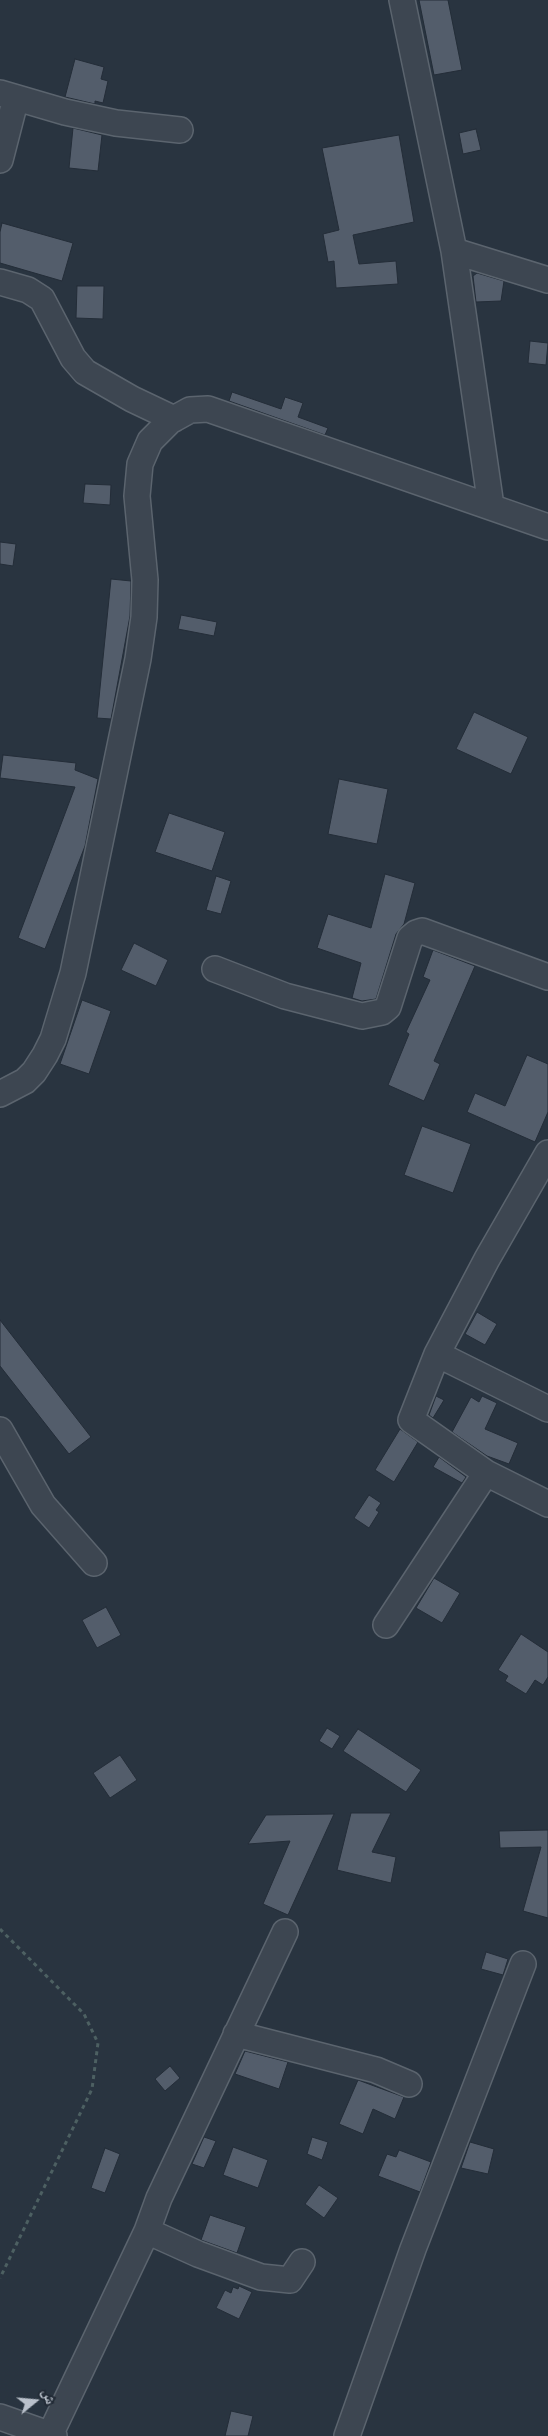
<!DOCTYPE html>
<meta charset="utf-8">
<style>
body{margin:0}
#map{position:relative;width:548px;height:2436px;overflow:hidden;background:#293440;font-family:"PT Sans","Noto Naskh Arabic",sans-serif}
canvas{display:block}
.north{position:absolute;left:10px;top:2376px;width:50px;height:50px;-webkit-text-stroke:4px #222b36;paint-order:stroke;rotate:73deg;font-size:14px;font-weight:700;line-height:20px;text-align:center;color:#bac1cb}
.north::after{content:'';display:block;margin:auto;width:18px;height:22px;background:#bac1cb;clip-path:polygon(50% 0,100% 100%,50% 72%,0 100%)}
</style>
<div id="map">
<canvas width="548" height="2436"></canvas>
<div class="north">ش</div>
</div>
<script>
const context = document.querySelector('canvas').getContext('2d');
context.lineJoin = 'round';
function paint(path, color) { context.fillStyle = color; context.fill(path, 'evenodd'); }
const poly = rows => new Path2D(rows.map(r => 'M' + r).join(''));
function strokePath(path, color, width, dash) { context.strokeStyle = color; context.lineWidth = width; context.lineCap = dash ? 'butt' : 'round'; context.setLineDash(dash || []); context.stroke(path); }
const building = poly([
 [419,0,448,0,462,70,434,75,419,0],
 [75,59,104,67,101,79,108,81,103,103,95,101,95,104,65,97,75,59],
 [73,128,102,135,98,171,69,168,73,128],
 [476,129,481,150,463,154,459,133,476,129],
 [399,135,414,222,353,235,359,264,396,261,398,284,336,288,334,261,328,262,323,234,339,230,322,148,399,135],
 [2,223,73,243,62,281,0,263,0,232,2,223],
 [477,273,504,281,501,301,476,302,473,276,477,273],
 [77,286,104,286,103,319,76,318,77,286],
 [530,341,548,343,546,365,528,363,530,341],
 [232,392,281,409,285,397,303,403,298,417,328,428,325,435,229,401,232,392],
 [85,484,111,485,110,505,83,503,85,484],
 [0,542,16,544,13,566,0,564,0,542],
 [111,579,131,581,130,616,111,719,97,718,111,579],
 [181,615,217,622,214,636,178,629,181,615],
 [474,712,528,737,511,774,456,749,474,712],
 [3,755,76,763,75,770,98,779,85,846,45,949,18,938,75,787,0,778,3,755],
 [339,779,388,789,377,844,328,834,339,779],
 [169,813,225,832,212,871,155,852,169,813],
 [385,874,415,883,404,924,396,934,376,999,362,1001,352,998,361,963,317,948,328,914,371,928,385,874],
 [216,876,231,881,221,914,206,910,216,876],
 [134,943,168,960,156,986,121,970,134,943],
 [433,950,475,966,434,1061,440,1064,424,1101,388,1085,409,1034,406,1032,430,980,423,977,433,950],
 [82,1000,111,1011,89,1074,60,1064,82,1000],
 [527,1055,548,1064,548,1112,535,1142,467,1112,475,1093,505,1106,527,1055],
 [422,1126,471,1144,453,1193,404,1175,422,1126],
 [477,1312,497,1324,485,1345,465,1334,477,1312],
 [0,1320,91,1437,69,1454,0,1366,0,1320],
 [436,1396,444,1400,433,1418,429,1415,436,1396],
 [482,1396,497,1403,485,1429,518,1443,509,1464,487,1456,452,1432,471,1397,479,1402,482,1396],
 [400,1429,418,1442,394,1482,375,1470,400,1429],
 [439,1457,466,1477,462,1483,433,1467,439,1457],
 [369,1495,381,1503,376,1510,379,1512,369,1528,354,1518,369,1495],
 [434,1578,460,1593,442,1623,416,1608,434,1578],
 [106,1607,121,1635,97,1648,82,1620,106,1607],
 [521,1634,548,1652,548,1677,543,1685,535,1680,526,1694,505,1681,508,1676,498,1670,521,1634],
 [327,1728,340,1736,332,1749,319,1741,327,1728],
 [358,1729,421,1770,406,1792,343,1751,358,1729],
 [120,1755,137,1780,110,1798,93,1773,120,1755],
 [351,1813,391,1813,372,1852,396,1857,391,1883,337,1870,351,1813],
 [334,1814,288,1915,263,1904,290,1841,248,1844,266,1815,334,1814],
 [548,1830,548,1918,523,1911,541,1847,500,1848,499,1831,548,1830],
 [486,1952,508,1959,503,1975,481,1969,486,1952],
 [245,2051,288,2062,279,2089,235,2074,245,2051],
 [170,2066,180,2078,165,2091,155,2079,170,2066],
 [358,2080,404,2097,395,2119,373,2109,363,2134,339,2124,358,2080],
 [204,2137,216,2141,204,2168,192,2164,204,2137],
 [312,2137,328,2142,322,2160,307,2154,312,2137],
 [470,2142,494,2149,488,2174,461,2168,470,2142],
 [233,2147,268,2160,258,2188,223,2175,233,2147],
 [105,2148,120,2154,105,2193,91,2188,105,2148],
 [399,2150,431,2162,420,2192,378,2176,387,2154,396,2157,399,2150],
 [319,2185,338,2198,324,2218,305,2204,319,2185],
 [210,2215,246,2227,237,2253,201,2240,210,2215],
 [239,2286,252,2292,239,2319,216,2308,225,2290,231,2293,233,2287,238,2289,239,2286],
 [231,2411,253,2416,248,2436,225,2436,231,2411]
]);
paint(building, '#535d6b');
strokePath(building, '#242d38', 1);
const minor = poly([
 [402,0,454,251,491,506],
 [0,93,65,112,116,123,180,130],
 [0,160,16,98],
 [454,251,548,280],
 [0,282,28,290,42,299,73,358,85,372,132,399,174,419],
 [215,969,285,996,362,1016,382,1012,388,1007,410,938,416,933,422,931,548,977],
 [0,1094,25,1081,34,1072,45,1055,53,1039,73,973,138,659,144,617,145,580,137,496,140,464,150,441,170,421,190,410,208,409,548,527],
 [548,1153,487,1259,437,1354,411,1420,486,1473,548,1504],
 [437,1354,548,1409],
 [0,1430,43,1505,94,1563],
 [386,1625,486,1473],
 [236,2034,376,2070,409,2084],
 [147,2231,198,2254,261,2277,290,2280,302,2262],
 [0,2417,54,2436],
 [50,2435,147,2231,159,2198,285,1932],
 [347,2436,413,2249,523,1964]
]);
strokePath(minor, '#5b646e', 28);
strokePath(poly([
 [0,1929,84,2014,98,2043,92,2089,0,2278]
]), '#4d6062', 3, [4, 4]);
strokePath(minor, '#3d4651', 25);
</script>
